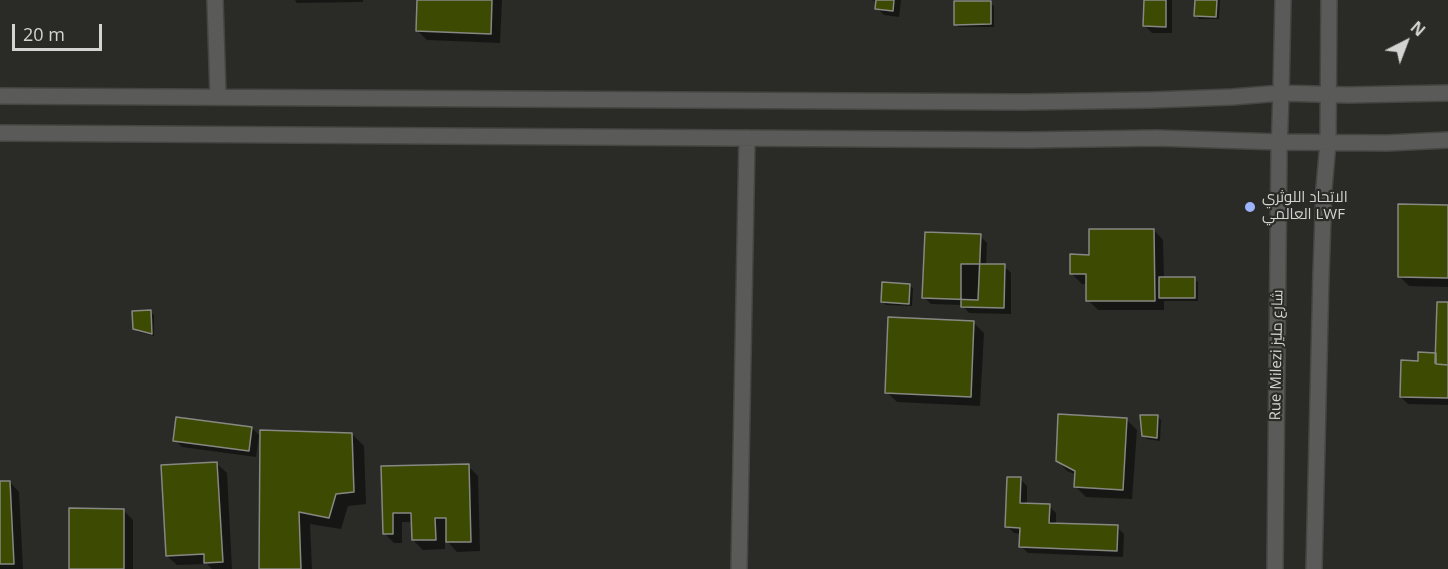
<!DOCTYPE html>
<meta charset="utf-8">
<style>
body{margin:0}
#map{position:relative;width:1448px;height:569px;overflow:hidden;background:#2a2b27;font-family:"Open Sans",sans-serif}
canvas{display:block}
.north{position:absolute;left:1376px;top:12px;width:60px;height:60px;-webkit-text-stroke:4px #2a2b27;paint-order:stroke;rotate:42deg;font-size:16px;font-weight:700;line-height:24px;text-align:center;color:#d3d3d1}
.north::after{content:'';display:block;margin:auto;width:21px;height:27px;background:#d3d3d1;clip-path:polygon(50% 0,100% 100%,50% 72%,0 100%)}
.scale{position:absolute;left:12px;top:24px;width:90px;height:27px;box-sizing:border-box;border:3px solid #d3d3d1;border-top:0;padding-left:8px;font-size:18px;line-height:21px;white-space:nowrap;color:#d3d3d1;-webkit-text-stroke:4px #2a2b27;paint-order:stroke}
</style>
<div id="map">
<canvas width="1448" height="569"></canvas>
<div class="north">N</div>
<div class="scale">20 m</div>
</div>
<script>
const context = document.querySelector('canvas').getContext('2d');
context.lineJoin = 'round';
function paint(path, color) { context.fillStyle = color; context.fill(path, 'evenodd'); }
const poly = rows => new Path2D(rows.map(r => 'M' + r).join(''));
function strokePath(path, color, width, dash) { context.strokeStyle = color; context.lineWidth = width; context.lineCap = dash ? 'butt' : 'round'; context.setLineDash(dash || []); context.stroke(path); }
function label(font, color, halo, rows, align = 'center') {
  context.font = font + ' "Open Sans",Cairo,sans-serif'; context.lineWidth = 4.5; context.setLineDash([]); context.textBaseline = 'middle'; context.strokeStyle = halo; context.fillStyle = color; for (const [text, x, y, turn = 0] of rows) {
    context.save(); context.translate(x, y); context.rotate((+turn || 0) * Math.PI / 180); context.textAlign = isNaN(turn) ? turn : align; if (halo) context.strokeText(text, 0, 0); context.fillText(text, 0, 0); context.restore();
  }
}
paint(poly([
 [295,0,363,0,363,2,297,3],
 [418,0,502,0,500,43,427,40,417,30],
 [870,0,901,0,899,17,884,15,877,8,877,1],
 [1145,0,1172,0,1172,33,1152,33,1145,26],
 [1197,0,1220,0,1219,19,1199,19,1196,15],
 [990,3,994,6,994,27,959,27,955,24],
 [1448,206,1448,287,1409,286,1399,276],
 [1154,230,1163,240,1164,279,1194,279,1198,282,1198,301,1164,301,1164,310,1098,310,1088,300,1088,284,1082,284,1072,274,1090,256],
 [980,236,987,243,986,266,1004,266,1011,273,1011,314,969,313,962,305,931,304,924,297],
 [909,285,913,288,912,306,886,305,883,302],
 [1448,304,1448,405,1408,404,1401,397,1419,362,1437,354],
 [150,312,154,315,154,336,138,332,134,328],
 [974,323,984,333,980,406,897,402,887,392],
 [1158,417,1161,420,1160,441,1147,439,1143,435],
 [1127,420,1137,430,1132,499,1086,497,1076,487,1077,475,1067,471,1057,460],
 [252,428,259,435,256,457,182,447,175,440],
 [352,434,364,446,366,504,348,506,341,529,310,524,312,569,260,569],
 [217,464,227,473,232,569,212,569,207,564,177,565,167,556],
 [468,466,478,476,480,551,457,552,445,539,445,549,423,550,413,540,413,522,402,522,402,543,394,543,384,533,383,468],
 [1020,479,1027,486,1027,505,1049,506,1056,513,1056,524,1117,527,1124,534,1123,557,1028,553,1021,546,1021,534,1014,533,1007,526],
 [0,482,10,482,19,492,23,569,0,569],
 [123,510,133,520,133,569,71,569]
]), '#0007');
const building = poly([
 [417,0,492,0,491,34,416,31,417,0],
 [876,0,894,0,893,11,875,9,876,0],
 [1144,0,1166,0,1166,27,1143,26,1144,0],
 [1195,0,1217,0,1216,17,1194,16,1195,0],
 [954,1,991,1,991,24,954,25,954,1],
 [1398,204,1448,205,1448,278,1398,277,1398,204],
 [1089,229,1154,229,1155,301,1086,301,1086,274,1070,274,1070,254,1089,255,1089,229],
 [925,232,981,234,978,300,922,298,925,232],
 [961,264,1005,264,1004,308,961,307,961,264],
 [1159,277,1195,277,1195,298,1159,298,1159,277],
 [882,282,910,284,909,304,881,302,882,282],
 [1437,302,1448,302,1448,365,1436,364,1435,363,1437,302],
 [151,310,152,334,133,329,132,311,151,310],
 [888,317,974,321,971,397,885,393,888,317],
 [1418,352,1436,353,1436,364,1448,365,1448,398,1400,397,1401,360,1418,361,1418,352],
 [1058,414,1127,418,1123,490,1074,487,1075,471,1056,461,1058,414],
 [1140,415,1158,415,1157,438,1142,436,1140,415],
 [176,417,252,427,249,451,173,441,176,417],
 [260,430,352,433,354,492,336,494,329,518,299,512,301,569,259,569,260,430],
 [217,462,223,562,204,563,204,554,166,556,161,465,217,462],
 [469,464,471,542,446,542,446,518,435,518,436,540,412,540,411,513,393,513,393,534,383,534,381,466,469,464],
 [1007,477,1021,477,1020,503,1050,504,1049,523,1118,525,1117,551,1019,547,1020,528,1005,527,1007,477],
 [0,481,10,481,14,564,0,564,0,481],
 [69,508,124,509,124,569,69,569,69,508]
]);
paint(building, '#3d4a02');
strokePath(building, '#878883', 1.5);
const minor = poly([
 [215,0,218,96],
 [0,96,1023,102,1151,100,1232,97,1281,93,1283,0],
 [0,133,1027,140,1156,138,1280,142,1387,143,1448,140],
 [739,569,747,138],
 [1275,569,1279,153,1281,93,1347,95,1448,93],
 [1314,569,1321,274,1324,188,1328,143,1329,0]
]);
strokePath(minor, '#454642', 18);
strokePath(minor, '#5a5b59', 15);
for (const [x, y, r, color] of [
 [1250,207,6,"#9db4fd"]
]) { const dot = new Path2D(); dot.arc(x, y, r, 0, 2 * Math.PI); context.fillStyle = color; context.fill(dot); strokePath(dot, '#2a2b27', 2); }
label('15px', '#d3d3d1', '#2a2b27', [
 ["الاتحاد اللوثري",1262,198],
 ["العالمي LWF",1262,215]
], 'left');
label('15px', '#d3d3d1', '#2a2b27', [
 ["Rue Milezi شارع مليز",1277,355,-89]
]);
</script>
